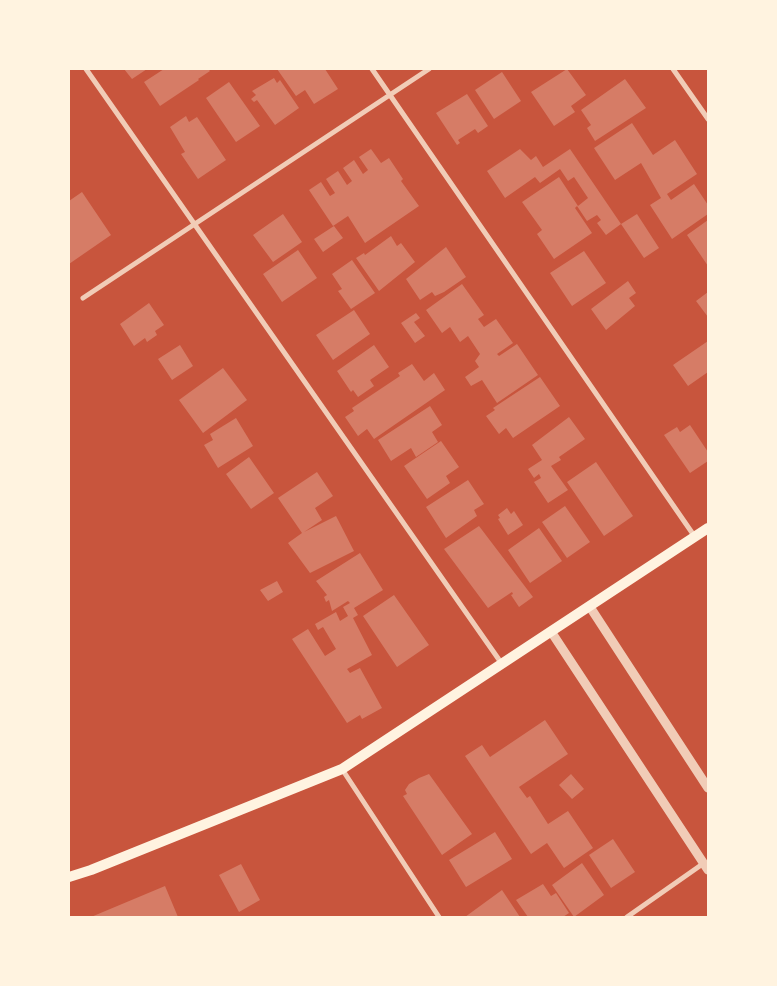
<!DOCTYPE html>
<style>
body{margin:0}
#map{position:relative;width:777px;height:986px;overflow:hidden;background:#c8553d;font-family:"DejaVu Sans",sans-serif}
canvas{display:block}
.frame{position:absolute;inset:0;border:70px solid #fff3e0;pointer-events:none}
</style>
<div id="map">
<canvas width="777" height="986"></canvas>
<div class="frame"></div>
</div>
<script>
const context = document.querySelector('canvas').getContext('2d');
context.lineJoin = 'round';
function paint(path, color) { context.fillStyle = color; context.fill(path, 'evenodd'); }
const poly = rows => new Path2D(rows.map(r => 'M' + r).join(''));
function strokePath(path, color, width, dash) { context.strokeStyle = color; context.lineWidth = width; context.lineCap = dash ? 'butt' : 'round'; context.setLineDash(dash || []); context.stroke(path); }
paint(poly([
 [124,69,147,69,132,79],
 [164,69,208,69,210,71,198,79,199,80,160,106,144,82],
 [277,69,325,69,338,89,314,104,305,90,296,96],
 [567,69,586,95,571,106,575,112,554,126,531,92],
 [502,72,521,101,494,119,475,90],
 [274,78,277,83,280,80,299,108,275,125,257,100,254,102,251,99,256,95,252,91],
 [625,79,646,108,595,141,587,128,591,125,581,110],
 [229,82,260,126,236,142,206,98],
 [467,94,488,126,478,133,475,129,458,140,460,143,457,145,436,113],
 [186,116,189,122,197,117,226,160,198,179,181,154,185,152,170,127],
 [632,123,653,155,675,140,697,174,667,194,671,200,694,184,708,205,708,214,672,239,650,205,661,198,641,163,615,180,594,148],
 [371,149,381,163,389,158,403,179,401,181,419,206,365,243,348,216,333,226,309,190,321,182,330,196,335,193,326,179,338,171,347,185,352,181,343,168,354,160,363,174,368,170,359,157],
 [520,149,531,160,536,156,543,167,570,149,621,224,606,235,597,223,601,220,597,215,587,221,577,206,575,208,592,233,554,259,537,234,542,230,522,202,559,177,578,206,588,198,574,177,568,181,560,169,540,183,535,177,505,198,487,171],
 [82,192,111,235,69,264,69,201],
 [283,214,302,242,273,262,253,235],
 [637,214,659,248,644,258,621,224],
 [708,220,708,266,687,235],
 [334,226,343,238,323,252,314,239],
 [391,236,397,246,401,243,415,262,379,291,356,258,364,253,365,255],
 [446,247,466,277,444,292,435,296,432,292,420,300,406,279],
 [298,250,317,278,282,302,263,274],
 [584,251,606,283,572,306,550,273],
 [352,260,375,293,351,309,338,291,342,289,332,274],
 [628,281,636,293,629,298,635,306,606,330,591,309],
 [462,284,484,315,478,319,484,327,496,319,513,343,497,354,499,356,517,344,538,375,497,403,482,380,471,386,465,377,479,367,475,361,480,354,468,336,460,342,450,327,442,333,426,310],
 [708,292,708,317,696,301],
 [149,303,164,325,155,331,157,335,147,342,145,338,134,346,120,324],
 [354,310,370,334,333,360,316,335],
 [416,313,420,318,414,322,425,336,415,343,401,323],
 [708,341,708,372,688,386,673,365],
 [180,345,193,366,172,380,158,359],
 [374,345,389,367,370,380,374,386,358,397,353,390,351,392,337,371],
 [412,364,424,381,434,373,445,390,374,439,367,429,358,436,345,417,354,411,352,408,400,376,398,373],
 [223,368,247,400,203,433,179,400],
 [540,377,560,406,513,438,506,428,499,434,486,416,495,410,493,408],
 [430,406,442,425,432,432,438,442,416,457,411,448,391,461,378,440],
 [569,417,585,439,559,457,561,460,551,466,568,490,548,503,534,482,541,478,539,474,534,478,528,469,542,460,532,445],
 [236,418,253,446,218,468,204,445,213,440,210,434],
 [690,425,708,452,708,461,690,473,664,435,677,427,680,432],
 [441,441,459,467,446,476,450,483,427,499,404,466],
 [249,457,274,493,251,509,226,474],
 [596,462,633,516,604,536,567,482],
 [317,472,333,496,315,508,322,520,304,532,336,516,354,551,310,573,288,543,302,533,278,498],
 [468,480,484,504,474,510,477,516,446,538,426,507],
 [565,506,590,542,567,558,542,522],
 [507,508,511,514,514,511,523,525,508,535,498,519,500,518,498,515],
 [479,526,533,597,519,607,511,595,513,594,512,592,488,608,444,549],
 [539,528,562,561,530,583,508,550],
 [360,553,383,590,354,608,358,615,353,618,372,655,347,669,350,673,360,668,382,708,362,719,360,715,347,723,292,639,308,629,325,656,336,649,323,627,318,630,315,624,336,612,340,621,348,616,343,607,350,603,348,601,332,611,329,600,326,602,324,597,327,595,316,581],
 [277,581,283,592,268,601,260,590],
 [394,595,429,645,397,667,363,616],
 [545,720,568,754,519,787,527,798,530,796,548,824,568,811,593,848,564,868,547,843,531,854,465,756,482,745,490,757],
 [429,774,472,834,442,855,403,796,407,794,405,790,409,784,419,778],
 [571,774,584,789,572,799,559,785],
 [495,832,512,859,466,887,449,860],
 [613,839,635,872,611,888,589,855],
 [582,863,604,895,574,917,552,885],
 [241,864,260,900,239,912,219,875],
 [543,884,551,896,556,893,569,913,563,917,528,917,516,900],
 [165,886,178,917,91,917],
 [502,890,520,917,465,917]
]), '#d67c66');
strokePath(poly([
 [86,69,502,664],
 [372,69,695,537],
 [673,69,708,119],
 [83,298,429,69],
 [342,769,439,917],
 [627,917,704,863]
]), '#f1ccb7', 5);
strokePath(poly([
 [590,607,708,788],
 [552,633,708,870]
]), '#f1ccb7', 9);
strokePath(poly([
 [69,877,91,870,342,769,708,528]
]), '#fff3e0', 10);
</script>
